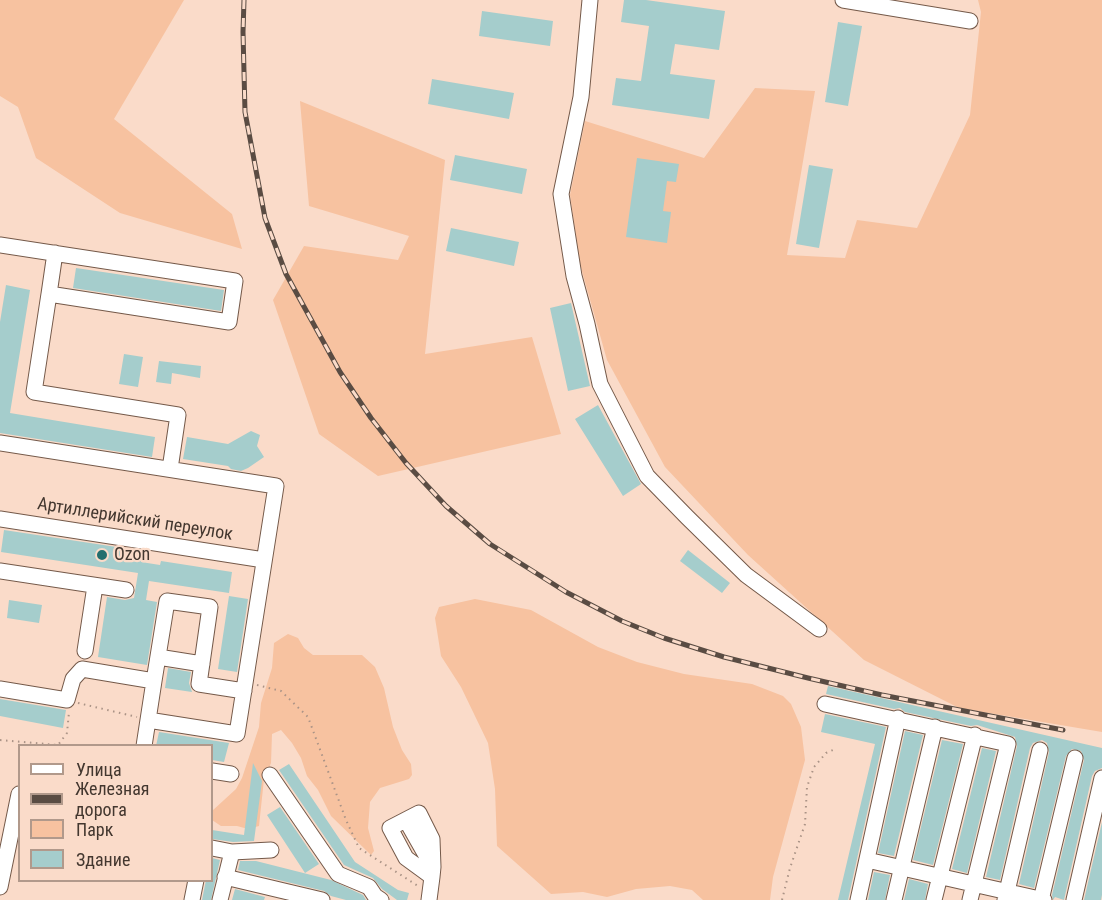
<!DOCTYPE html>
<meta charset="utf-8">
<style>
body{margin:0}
#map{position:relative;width:1102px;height:900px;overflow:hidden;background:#fadbc9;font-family:"Roboto Condensed",sans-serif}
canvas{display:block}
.legend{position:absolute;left:18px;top:744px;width:195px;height:138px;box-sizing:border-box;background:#fadbc9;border:2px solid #b1998b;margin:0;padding:8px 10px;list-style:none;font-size:18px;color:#43372f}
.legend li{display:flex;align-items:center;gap:12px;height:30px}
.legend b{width:30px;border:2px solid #b1998b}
</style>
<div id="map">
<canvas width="1102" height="900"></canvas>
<ul class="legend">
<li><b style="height:8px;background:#fff"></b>Улица</li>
<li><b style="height:8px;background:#5a4c43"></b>Железная дорога</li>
<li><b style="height:16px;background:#f7c2a0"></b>Парк</li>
<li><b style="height:16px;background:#a5cdcc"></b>Здание</li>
</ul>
</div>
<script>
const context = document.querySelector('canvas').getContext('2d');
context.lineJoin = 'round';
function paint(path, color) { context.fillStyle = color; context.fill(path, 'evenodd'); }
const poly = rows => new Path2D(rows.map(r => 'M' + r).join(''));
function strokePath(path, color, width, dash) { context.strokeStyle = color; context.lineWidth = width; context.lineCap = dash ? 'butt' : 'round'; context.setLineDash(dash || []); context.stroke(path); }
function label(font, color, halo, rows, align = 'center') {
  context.font = font + ' "Roboto Condensed",sans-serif'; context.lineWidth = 4.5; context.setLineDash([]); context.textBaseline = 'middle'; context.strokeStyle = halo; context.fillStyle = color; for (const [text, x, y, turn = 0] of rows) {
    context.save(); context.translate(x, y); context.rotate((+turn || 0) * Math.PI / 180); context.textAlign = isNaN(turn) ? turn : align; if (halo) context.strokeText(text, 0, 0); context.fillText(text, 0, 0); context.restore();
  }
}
paint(poly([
 [0,0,184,0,114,119,232,214,242,249,120,213,36,158,18,107,0,96],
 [978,0,1102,0,1102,732,959,708,864,660,748,555,665,467,607,360,580,264,570,195,585,121,704,158,755,88,815,91,787,255,845,258,857,220,917,228,970,115,981,12],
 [300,101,445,160,425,354,532,337,561,434,378,476,319,434,273,300,304,246,398,260,409,236,309,206],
 [475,599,531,610,598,647,637,662,684,674,752,684,783,696,791,704,801,727,805,760,773,877,770,900,703,900,692,890,670,886,636,889,607,897,583,892,551,894,497,846,495,789,488,743,461,687,441,656,435,618,439,607],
 [288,634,298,638,304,648,313,655,362,655,375,667,384,688,393,727,402,750,411,764,412,775,409,779,380,788,370,802,368,828,374,851,371,855,331,816,318,790,307,776,301,758,292,743,281,730,272,734,271,763,264,779,259,826,248,829,237,826,221,826,212,820,212,811,236,789,242,778,259,727,261,703,272,668,274,643]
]), '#f7c2a0');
paint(poly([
 [624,0,646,0,725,11,719,50,675,44,670,74,715,80,709,119,612,105,616,78,641,81,649,26,621,22],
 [482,11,553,21,550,46,479,36],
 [838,22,862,26,848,106,825,102],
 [432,79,514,93,509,119,428,104],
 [455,155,527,169,522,194,450,180],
 [637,158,679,164,676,182,667,181,663,211,671,212,667,243,626,237],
 [809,165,833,169,819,248,796,244],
 [451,228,519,242,514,266,446,251],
 [76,268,224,290,221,311,73,288],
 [6,285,30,290,10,413,155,437,152,457,0,433,0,322],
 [571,303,590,386,568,391,550,308],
 [124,354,143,357,138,387,119,384],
 [159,361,201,366,200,378,172,373,171,384,156,382],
 [598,405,641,484,623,496,575,419],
 [251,431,260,435,257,446,264,457,248,468,241,471,231,469,228,466,183,459,187,437,228,444],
 [4,530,143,551,141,562,160,565,161,561,232,572,229,593,149,581,146,600,157,602,147,665,98,657,107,597,125,600,134,598,138,573,1,552],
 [688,550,730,583,722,593,680,561],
 [229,596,248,599,237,672,218,669],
 [9,600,42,605,39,623,7,618],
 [168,668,191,672,189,683,192,692,165,688],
 [828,686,1102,748,1102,768,1095,771,1092,776,1064,900,1055,897,1053,900,1052,895,1084,760,1081,751,1072,749,1066,756,1034,888,1019,884,1049,752,1047,743,1042,740,1033,743,1030,748,1000,880,986,877,1017,746,1015,737,977,725,971,726,905,712,900,708,894,709,826,694],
 [0,699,66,710,63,728,0,716],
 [825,714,886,727,848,900,838,900,875,744,821,732],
 [905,731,923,735,894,856,878,853],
 [159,732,229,743,224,762,212,760,212,746,156,746],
 [942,740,963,744,933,865,913,860],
 [982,748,996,751,967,873,952,869],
 [253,763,262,781,254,841,233,842,212,839,212,830,244,835],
 [289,764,355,862,398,890,409,893,407,900,397,900,382,889,373,878,344,865,279,770],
 [280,807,319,864,305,873,267,815],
 [1102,822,1102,895,1101,900,1084,900],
 [212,858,220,860,211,900,202,900,206,880,212,880],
 [240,861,256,861,331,880,363,895,366,900,346,900,331,896,324,891,238,870],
 [874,872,890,875,885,900,868,900],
 [909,879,928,884,925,900,904,900],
 [235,889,265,897,264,900,232,900]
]), '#a5cdcc');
const minor = poly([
 [590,0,581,97,561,194,574,276,587,324,600,384,647,476,687,517,746,575,819,629],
 [843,0,970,21],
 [0,245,235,281,229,322,49,294,34,392,178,415,170,469],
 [49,294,55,253],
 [0,443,276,486,237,734,148,720],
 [0,519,264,560],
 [0,571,126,590],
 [85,651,95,586],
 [158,657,202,664],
 [154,681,167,601,210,607,199,684,244,691],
 [0,689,67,700,73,679,82,669,154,681,144,746],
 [825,704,1008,744,970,900],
 [212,771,231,774],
 [270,775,338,874,369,887,375,896,381,900],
 [406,820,431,864],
 [212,848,232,852],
 [867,860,1044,900],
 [225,877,322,900],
 [0,887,19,794],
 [192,900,196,880],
 [220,900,232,852,271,850],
 [429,900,432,877,433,867,432,839,419,813,390,828,406,858,432,877],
 [858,900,898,718],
 [894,900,935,727],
 [934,900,975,735],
 [1005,900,1040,750],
 [1041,900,1075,758],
 [1074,900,1102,778]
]);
strokePath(minor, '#745949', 17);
strokePath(poly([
 [257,685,281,691,308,717,346,820,359,848,418,886],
 [78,703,137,717],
 [0,740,58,745,67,733,69,712],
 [782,900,790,868,805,824,807,787,814,767,826,753,833,750]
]), '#aa9386', 2, [1.5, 4.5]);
strokePath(minor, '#fff', 15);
const rail = poly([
 [244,0,243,32,245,112,265,218,286,274,340,372,371,418,406,463,446,506,490,544,566,592,622,621,664,638,724,657,808,678,882,695,1063,730]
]);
strokePath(rail, '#5a4c43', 5);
strokePath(rail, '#fadbc9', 3, [9]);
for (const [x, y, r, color] of [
 [102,555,6,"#236e6e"]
]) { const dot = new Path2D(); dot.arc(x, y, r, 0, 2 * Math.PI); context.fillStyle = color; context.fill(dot); strokePath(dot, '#fadbc9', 2); }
label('18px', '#43372f', '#fadbc9', [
 ["Артиллерийский переулок",135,520,9]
]);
label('18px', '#43372f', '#fadbc9', [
 ["Ozon",114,555]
], 'left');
</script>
